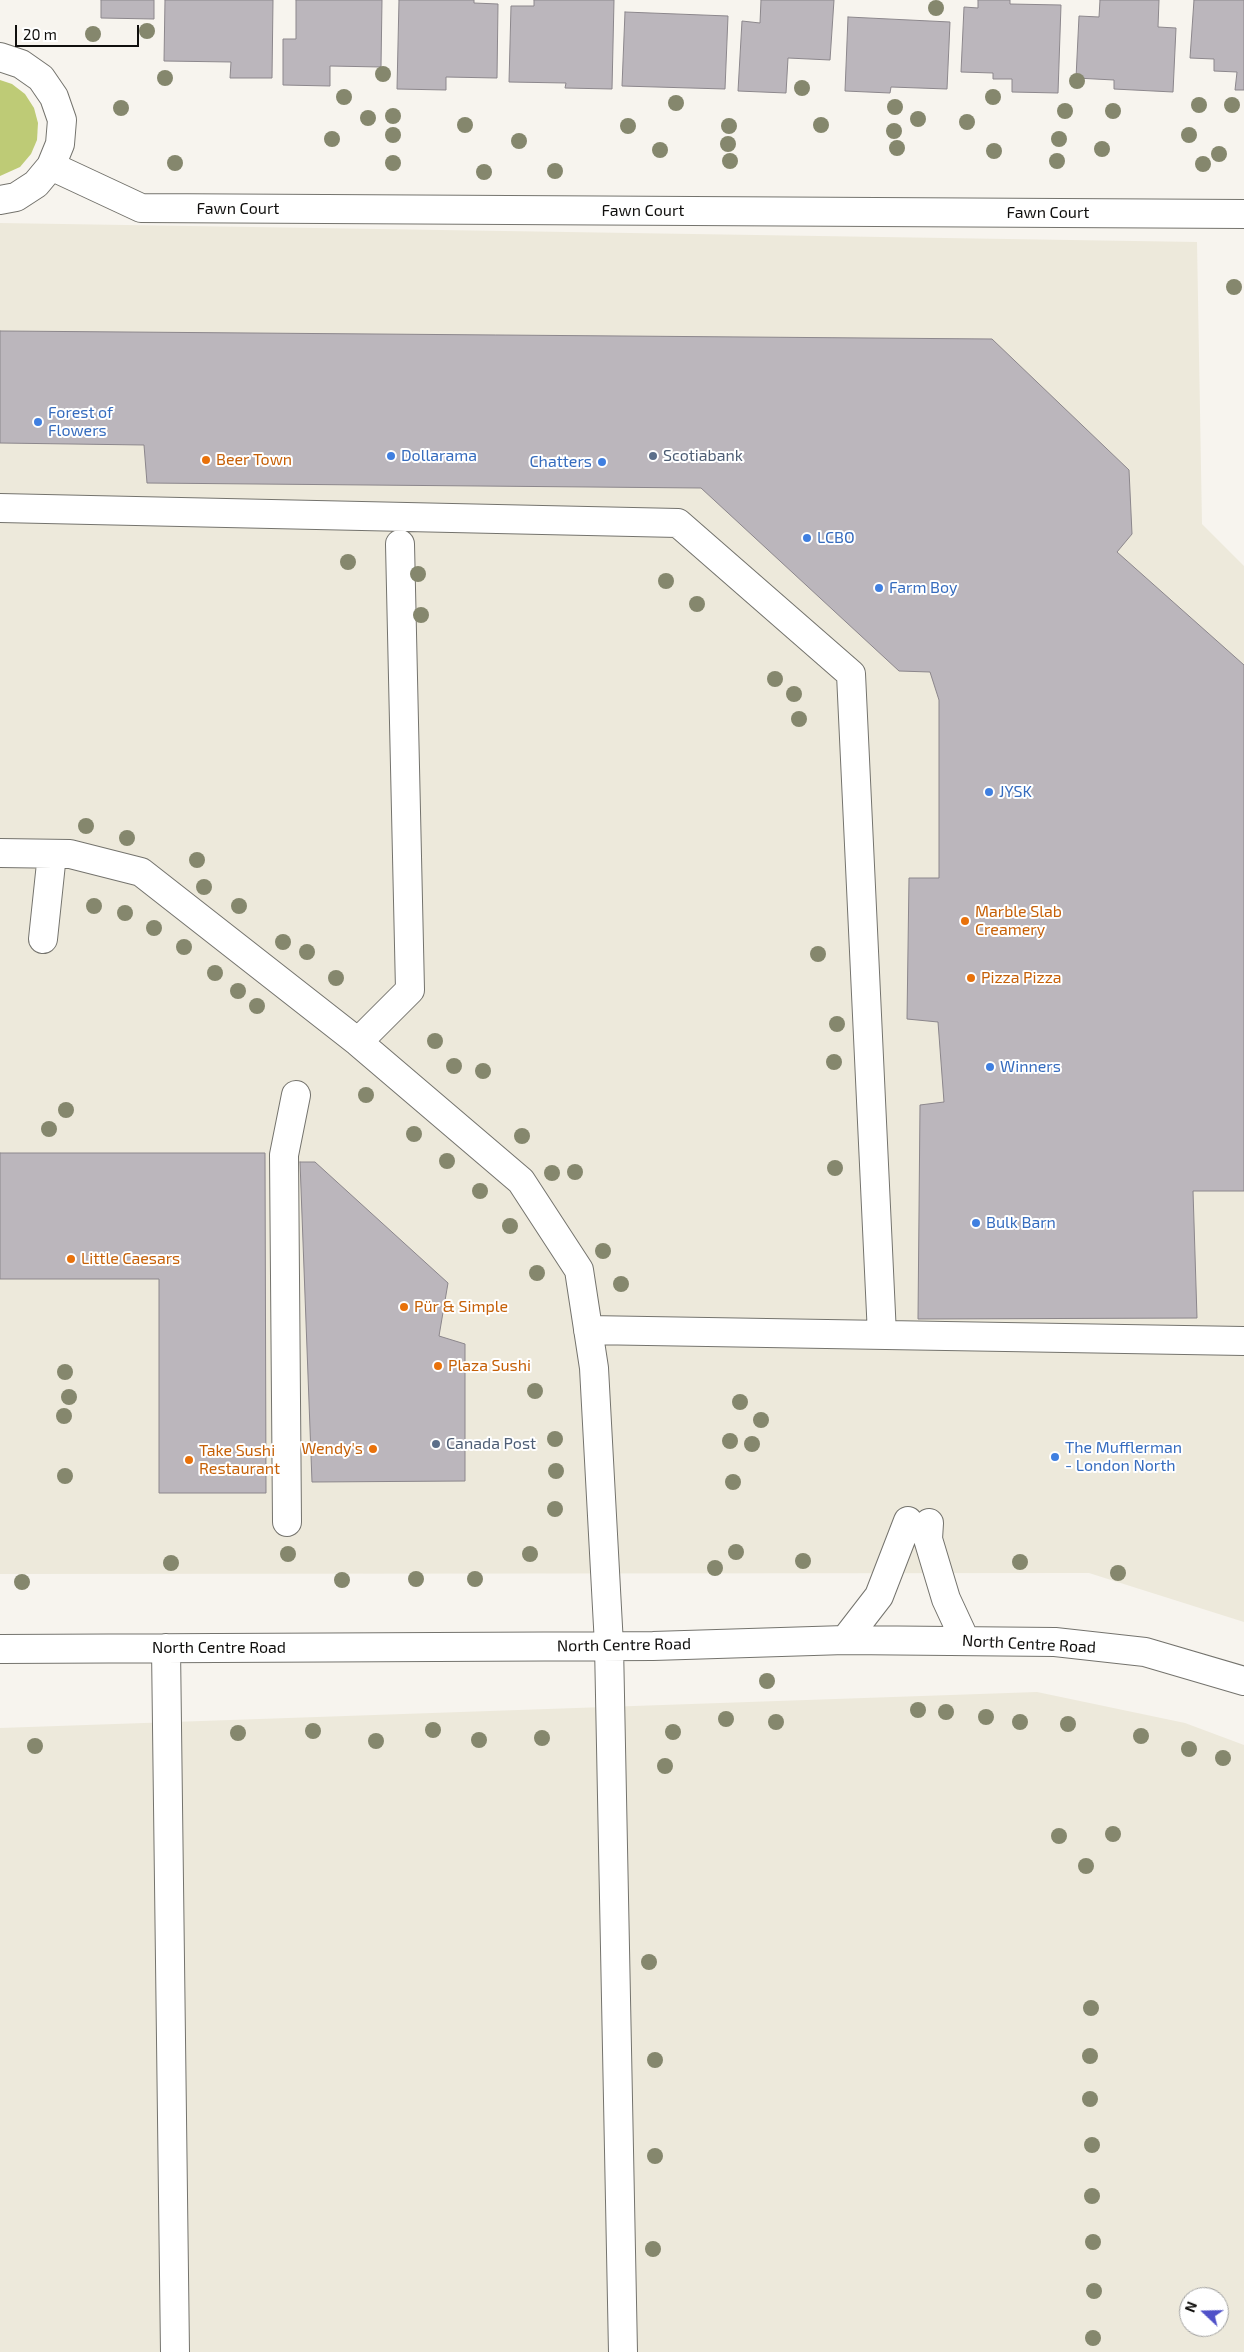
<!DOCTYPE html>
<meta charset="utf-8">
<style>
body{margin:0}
#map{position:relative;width:1244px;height:2352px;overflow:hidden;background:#f7f4ee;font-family:"Exo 2",sans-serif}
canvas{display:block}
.north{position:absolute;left:1179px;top:2287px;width:50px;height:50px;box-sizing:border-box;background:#fff;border:1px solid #9f9f9e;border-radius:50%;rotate:291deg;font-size:14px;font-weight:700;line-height:20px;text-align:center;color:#100f0d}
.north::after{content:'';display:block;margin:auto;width:18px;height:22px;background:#5051c8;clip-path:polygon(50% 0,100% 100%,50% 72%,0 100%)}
.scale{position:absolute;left:15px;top:25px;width:124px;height:22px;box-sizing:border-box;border:2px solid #100f0d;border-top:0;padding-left:6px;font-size:15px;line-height:18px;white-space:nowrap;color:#100f0d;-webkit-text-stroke:4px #fff;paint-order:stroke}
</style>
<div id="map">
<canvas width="1244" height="2352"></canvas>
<div class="north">N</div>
<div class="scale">20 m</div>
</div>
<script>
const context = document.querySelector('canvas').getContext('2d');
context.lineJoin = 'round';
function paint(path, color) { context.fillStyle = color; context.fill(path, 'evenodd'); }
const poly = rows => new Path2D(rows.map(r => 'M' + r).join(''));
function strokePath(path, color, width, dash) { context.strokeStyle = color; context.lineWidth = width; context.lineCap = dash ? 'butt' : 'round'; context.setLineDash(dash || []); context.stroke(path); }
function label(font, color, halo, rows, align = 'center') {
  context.font = font + ' "Exo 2",sans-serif'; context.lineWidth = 4; context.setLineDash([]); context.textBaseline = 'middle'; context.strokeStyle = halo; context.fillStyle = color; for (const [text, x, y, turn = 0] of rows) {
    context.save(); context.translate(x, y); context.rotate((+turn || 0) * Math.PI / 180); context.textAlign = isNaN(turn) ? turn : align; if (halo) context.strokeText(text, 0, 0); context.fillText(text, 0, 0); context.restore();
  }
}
paint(poly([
 [0,223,1197,242,1202,524,1244,566,1244,1622,1089,1573,0,1574],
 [1037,1692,1185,1723,1244,1745,1244,2352,0,2352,0,1728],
 [1189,2297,1219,2297,1219,2327,1189,2327]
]), '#ede9db');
paint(poly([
 [0,80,12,84,25,94,34,108,38,123,37,140,31,154,20,167,0,176]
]), '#becb76');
const building = poly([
 [101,0,154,0,154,19,101,18,101,0],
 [165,0,273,0,272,78,230,78,231,62,164,61,165,0],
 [296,0,382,0,381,67,330,66,330,86,283,85,283,39,296,39,296,0],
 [399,0,474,0,474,3,498,4,497,78,446,77,446,90,397,89,399,0],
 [534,0,614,0,612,89,565,88,566,83,509,82,511,6,534,6,534,0],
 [761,0,834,0,830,60,788,58,786,93,738,91,742,21,760,23,761,0],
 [978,0,1010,0,1010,4,1061,5,1058,93,1012,92,1012,79,993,79,993,73,961,72,964,7,978,8,978,0],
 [1100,0,1159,0,1158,27,1176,28,1173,92,1114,89,1114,80,1076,78,1079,16,1099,17,1100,0],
 [1194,0,1244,0,1244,90,1235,90,1237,72,1214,71,1214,59,1190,58,1194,0],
 [625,12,728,16,725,89,622,86,625,12],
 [848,17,950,22,947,89,891,87,890,93,845,91,848,17],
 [0,331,992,339,1129,470,1132,534,1117,552,1244,665,1244,1191,1193,1191,1197,1318,918,1319,920,1105,944,1102,938,1022,907,1019,909,878,939,878,939,700,930,672,899,671,701,488,147,483,144,445,0,443,0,331],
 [0,1153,265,1153,266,1493,159,1493,159,1279,0,1279,0,1153],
 [300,1162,315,1162,448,1283,439,1336,465,1344,465,1481,312,1482,300,1162]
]);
paint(building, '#bbb6bc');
strokePath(building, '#8c878c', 1);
const minor = poly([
 [0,57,21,64,41,78,54,97,62,120,60,144,51,166,36,184,16,197,0,200],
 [51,166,141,208,1244,214],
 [0,508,678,523,851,674,882,1335],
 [0,853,70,854,141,872,358,1042,521,1181,579,1270,594,1368,609,1645,623,2352],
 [43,939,52,854],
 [358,1042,410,990,400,544],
 [588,1330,1244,1341],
 [287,1522,284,1155,296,1095],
 [929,1523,928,1539,946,1599,965,1640],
 [845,1640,879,1596,908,1521],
 [166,1648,175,2352],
 [0,1649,653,1646,845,1640,1055,1642,1145,1652,1244,1681]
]);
strokePath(minor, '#74736d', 30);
strokePath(minor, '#fff', 28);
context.fillStyle = '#85876d';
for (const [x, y] of [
 [936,8],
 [147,31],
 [93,34],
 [383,74],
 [165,78],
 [1077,81],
 [802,88],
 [344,97],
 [993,97],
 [676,103],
 [1199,105],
 [1232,105],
 [895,107],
 [121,108],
 [1065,111],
 [1113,111],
 [393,116],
 [368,118],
 [918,119],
 [967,122],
 [465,125],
 [821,125],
 [628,126],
 [729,126],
 [894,131],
 [393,135],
 [1189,135],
 [332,139],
 [1059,139],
 [519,141],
 [728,144],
 [897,148],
 [1102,149],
 [660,150],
 [994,151],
 [1219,154],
 [730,161],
 [1057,161],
 [175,163],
 [393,163],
 [1203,164],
 [555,171],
 [484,172],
 [1234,287],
 [348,562],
 [418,574],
 [666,581],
 [697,604],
 [421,615],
 [775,679],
 [794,694],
 [799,719],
 [86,826],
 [127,838],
 [197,860],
 [204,887],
 [94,906],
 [239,906],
 [125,913],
 [154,928],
 [283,942],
 [184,947],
 [307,952],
 [818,954],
 [215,973],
 [336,978],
 [238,991],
 [257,1006],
 [837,1024],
 [435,1041],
 [834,1062],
 [454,1066],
 [483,1071],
 [366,1095],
 [66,1110],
 [49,1129],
 [414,1134],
 [522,1136],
 [447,1161],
 [835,1168],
 [575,1172],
 [552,1173],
 [480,1191],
 [510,1226],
 [603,1251],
 [537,1273],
 [621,1284],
 [65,1372],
 [535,1391],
 [69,1397],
 [740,1402],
 [64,1416],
 [761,1420],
 [555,1439],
 [730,1441],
 [752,1444],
 [556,1471],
 [65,1476],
 [733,1482],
 [555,1509],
 [736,1552],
 [288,1554],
 [530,1554],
 [803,1561],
 [1020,1562],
 [171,1563],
 [715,1568],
 [1118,1573],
 [416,1579],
 [475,1579],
 [342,1580],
 [22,1582],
 [767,1681],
 [918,1710],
 [946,1712],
 [986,1717],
 [726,1719],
 [776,1722],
 [1020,1722],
 [1068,1724],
 [433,1730],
 [313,1731],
 [673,1732],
 [238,1733],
 [1141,1736],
 [542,1738],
 [479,1740],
 [376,1741],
 [35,1746],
 [1189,1749],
 [1223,1758],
 [665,1766],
 [1113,1834],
 [1059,1836],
 [1086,1866],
 [649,1962],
 [1091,2008],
 [1090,2056],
 [655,2060],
 [1090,2099],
 [1092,2145],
 [655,2156],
 [1092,2196],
 [1093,2242],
 [653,2249],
 [1094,2291],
 [1093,2338]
]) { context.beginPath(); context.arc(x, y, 8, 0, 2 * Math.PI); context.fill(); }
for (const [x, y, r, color] of [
 [38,422,5,"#3f7fe0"],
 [391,456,5,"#3f7fe0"],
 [653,456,5,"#5c6f8a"],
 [206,460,5,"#e8710a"],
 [602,462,5,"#3f7fe0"],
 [807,538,5,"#3f7fe0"],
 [879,588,5,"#3f7fe0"],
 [989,792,5,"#3f7fe0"],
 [965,921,5,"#e8710a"],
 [971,978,5,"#e8710a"],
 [990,1067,5,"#3f7fe0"],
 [976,1223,5,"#3f7fe0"],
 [71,1259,5,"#e8710a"],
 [404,1307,5,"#e8710a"],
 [438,1366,5,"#e8710a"],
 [436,1444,5,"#5c6f8a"],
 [373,1449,5,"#e8710a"],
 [1055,1457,5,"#3f7fe0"],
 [189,1460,5,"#e8710a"]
]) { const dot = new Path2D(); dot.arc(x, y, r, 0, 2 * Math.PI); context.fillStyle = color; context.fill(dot); strokePath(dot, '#fff', 2); }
label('16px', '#100f0d', '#fff', [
 ["Fawn Court",238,209],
 ["Fawn Court",643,211],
 ["Fawn Court",1048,213],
 ["North Centre Road",1029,1644,3],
 ["North Centre Road",624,1645,-1],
 ["North Centre Road",219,1648]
]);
label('16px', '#366cbe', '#fff', [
 ["Forest of",48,413],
 ["Flowers",48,431],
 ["Dollarama",401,456],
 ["Chatters",592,462,"right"],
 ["LCBO",817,538],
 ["Farm Boy",889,588],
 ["JYSK",999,792],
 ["Winners",1000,1067],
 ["Bulk Barn",986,1223],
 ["The Mufflerman",1065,1448],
 ["- London North",1065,1466]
], 'left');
label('16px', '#4e5e75', '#fff', [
 ["Scotiabank",663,456],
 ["Canada Post",446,1444]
], 'left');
label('16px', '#c56008', '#fff', [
 ["Beer Town",216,460],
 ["Marble Slab",975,912],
 ["Creamery",975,930],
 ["Pizza Pizza",981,978],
 ["Little Caesars",81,1259],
 ["Pür & Simple",414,1307],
 ["Plaza Sushi",448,1366],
 ["Wendy's",363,1449,"right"],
 ["Take Sushi",199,1451],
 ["Restaurant",199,1469]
], 'left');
</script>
